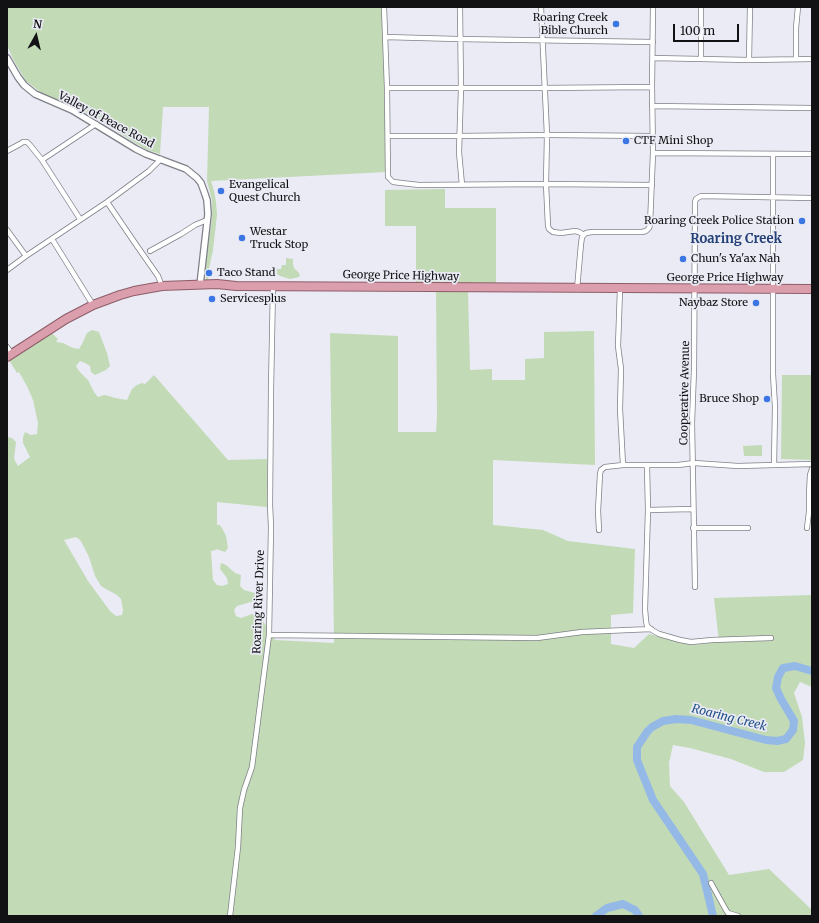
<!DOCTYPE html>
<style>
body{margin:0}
#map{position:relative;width:819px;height:923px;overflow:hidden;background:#eaebf4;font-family:Merriweather,serif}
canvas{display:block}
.frame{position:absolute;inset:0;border:8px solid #121215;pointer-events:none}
.north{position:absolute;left:16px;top:16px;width:40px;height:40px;-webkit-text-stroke:3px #eaebf4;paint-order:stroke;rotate:8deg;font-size:11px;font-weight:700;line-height:16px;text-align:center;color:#121215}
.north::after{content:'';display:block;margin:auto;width:14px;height:18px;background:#121215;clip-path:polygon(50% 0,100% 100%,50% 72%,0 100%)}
.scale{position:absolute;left:673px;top:24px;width:66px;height:18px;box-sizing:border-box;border:2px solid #121215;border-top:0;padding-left:5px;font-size:12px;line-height:14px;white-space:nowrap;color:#121215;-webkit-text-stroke:3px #eaebf4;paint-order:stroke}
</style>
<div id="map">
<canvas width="819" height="923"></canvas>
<div class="frame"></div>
<div class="north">N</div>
<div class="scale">100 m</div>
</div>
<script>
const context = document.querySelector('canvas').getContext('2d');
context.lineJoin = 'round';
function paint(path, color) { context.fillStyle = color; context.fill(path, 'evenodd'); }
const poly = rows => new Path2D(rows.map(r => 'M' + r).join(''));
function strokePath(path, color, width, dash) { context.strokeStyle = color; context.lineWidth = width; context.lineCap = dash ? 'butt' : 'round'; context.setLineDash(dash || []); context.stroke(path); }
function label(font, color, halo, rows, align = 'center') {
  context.font = font + ' Merriweather,serif'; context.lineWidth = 3.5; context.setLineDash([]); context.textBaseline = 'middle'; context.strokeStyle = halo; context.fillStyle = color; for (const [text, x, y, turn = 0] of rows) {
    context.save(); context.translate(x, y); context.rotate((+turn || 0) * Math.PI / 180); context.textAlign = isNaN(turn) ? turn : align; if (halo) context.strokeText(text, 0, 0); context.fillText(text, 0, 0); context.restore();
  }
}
paint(poly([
 [7,7,383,7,386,172,211,181,214,191,216,202,217,215,213,250,208,273,208,282,206,282,206,260,212,218,212,200,207,181,209,107,163,107,160,154,145,149,89,114,68,104,43,94,26,81,14,61,7,45],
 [445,189,445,208,496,208,496,284,416,284,416,226,385,226,385,190],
 [286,258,293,259,293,264,294,268,299,273,300,275,299,277,295,278,290,279,280,276,277,274,277,269,281,269,282,265,286,265],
 [436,291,468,291,470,370,492,369,492,380,525,380,525,359,544,358,544,332,594,331,595,465,493,460,493,525,543,530,568,541,635,549,633,613,611,615,611,644,634,648,649,634,693,645,719,642,714,598,811,595,812,579,812,687,800,682,794,693,802,717,805,743,803,760,784,772,764,772,731,759,690,748,673,745,669,763,670,786,684,802,729,875,769,869,812,910,812,916,7,916,7,437,12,438,16,442,14,459,18,466,30,457,23,443,23,437,25,432,31,435,37,434,38,423,33,400,28,388,19,372,17,373,9,360,52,333,58,339,56,342,63,343,73,348,79,349,82,344,87,333,92,330,99,332,107,353,110,366,106,370,95,375,91,372,90,366,85,363,80,361,76,366,79,371,88,380,94,392,98,397,104,395,109,396,115,398,127,400,132,389,137,385,142,383,145,384,154,375,228,460,267,459,267,507,217,502,217,525,220,525,223,530,226,536,228,548,225,552,219,550,217,549,216,550,211,551,213,580,217,585,222,586,228,584,227,578,220,569,221,563,226,565,235,573,241,575,240,586,244,590,255,593,259,598,254,601,237,606,234,610,236,616,241,618,252,614,258,617,263,621,275,640,334,643,330,333,398,336,398,432,436,432,437,417],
 [76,537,80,540,83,545,89,557,95,576,101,586,106,589,117,595,121,599,123,610,122,615,116,616,110,611,88,581,64,540],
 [782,375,812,375,812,460,781,459],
 [762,445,762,456,744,456,743,446]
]), '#c2dbb6');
strokePath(poly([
 [596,916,607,908,623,904,635,910,639,916],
 [713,916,703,874,653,800,637,760,637,747,647,732,652,727,663,721,676,719,691,720,766,740,777,741,786,739,793,730,794,721,781,699,776,688,778,677,783,668,795,666,812,671]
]), '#95b9e7', 8);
const minor = poly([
 [384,7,387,88,388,177,393,182,419,185,546,184,652,185],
 [460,7,461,89,459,152,462,185],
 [541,7,547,135,546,184,548,226,549,229,553,232,561,233,575,231,579,232,584,235],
 [385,37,457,39,653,42],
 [653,58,749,60,812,59],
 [701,59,701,7],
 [796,59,796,28,798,7],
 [749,60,750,7],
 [387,88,540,88,652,87],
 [652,106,812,108],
 [388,136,456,136,551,135,652,136],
 [7,151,20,144,23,142,27,142,30,145,42,160,80,219],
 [653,153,812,154],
 [773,155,773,374,775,407,774,465],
 [42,160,96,124],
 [107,202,137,246,158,276,162,286],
 [7,230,26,256],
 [52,239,93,305],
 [150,251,181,234,195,225,207,220],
 [7,270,26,256,107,202,149,171,161,159],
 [577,289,581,244,582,237,586,233,592,232,642,232,646,231,649,228,650,225,653,153,652,87,653,7],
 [620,289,618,346,621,369,620,409,623,465],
 [7,347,12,354],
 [647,466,648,510,645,609,646,621,647,626,652,630,659,634,680,640,691,642,712,640,771,638],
 [648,510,693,509],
 [693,528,748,528],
 [807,528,809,512,809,494,810,475,812,469],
 [599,530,598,511,600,474,601,470,605,467,623,465,678,465,694,463,738,466,812,464],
 [695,587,692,423,694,369,695,202,696,199,701,196,812,198],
 [269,635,537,638,582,632,651,629],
 [711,883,726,910,728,913,738,916],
 [230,916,238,847,240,808,244,790,252,767,269,635,271,527,270,505,271,389,273,286]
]);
const tertiary = poly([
 [7,58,18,77,24,85,35,94,72,110,136,149,146,154,186,169,197,178,201,183,205,194,207,200,208,214,200,285]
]);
const trunk = poly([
 [7,357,66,319,93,305,120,295,134,291,162,286,217,284,236,286,812,289]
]);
strokePath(minor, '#7f8088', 6);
strokePath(tertiary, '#7f8088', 8);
strokePath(trunk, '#8e5d6a', 10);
strokePath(minor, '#fff', 4.5);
strokePath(tertiary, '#fff', 5.5);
strokePath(trunk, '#da9eac', 8);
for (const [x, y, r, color] of [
 [616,24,4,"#3c76e5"],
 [626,141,4,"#3c76e5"],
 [221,191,4,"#3c76e5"],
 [802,221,4,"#3c76e5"],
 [242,238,4,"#3c76e5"],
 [683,259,4,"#3c76e5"],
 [209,273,4,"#3c76e5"],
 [212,299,4,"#3c76e5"],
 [756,303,4,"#3c76e5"],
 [767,399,4,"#3c76e5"]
]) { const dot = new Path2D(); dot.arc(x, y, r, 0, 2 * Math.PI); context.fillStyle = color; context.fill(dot); strokePath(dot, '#eaebf4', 1.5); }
label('11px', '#121215', '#eaebf4', [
 ["Roaring Creek",608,18,"right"],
 ["Bible Church",608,31,"right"],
 ["CTF Mini Shop",634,141],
 ["Evangelical",229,185],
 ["Quest Church",229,198],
 ["Roaring Creek Police Station",794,221,"right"],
 ["Westar",250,232],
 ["Truck Stop",250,245],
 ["Chun's Ya'ax Nah",691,259],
 ["Taco Stand",217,273],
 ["Servicesplus",220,299],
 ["Naybaz Store",748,303,"right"],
 ["Bruce Shop",759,399,"right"]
], 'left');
label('11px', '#121215', '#eaebf4', [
 ["Valley of Peace Road",106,120,28],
 ["George Price Highway",401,276,1],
 ["George Price Highway",725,278],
 ["Cooperative Avenue",685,393,-89],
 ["Roaring River Drive",259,602,-88]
]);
label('italic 12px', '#205088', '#eaebf4', [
 ["Roaring Creek",729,718,14]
]);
label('bold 13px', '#244178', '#eaebf4', [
 ["Roaring Creek",736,239]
]);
</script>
